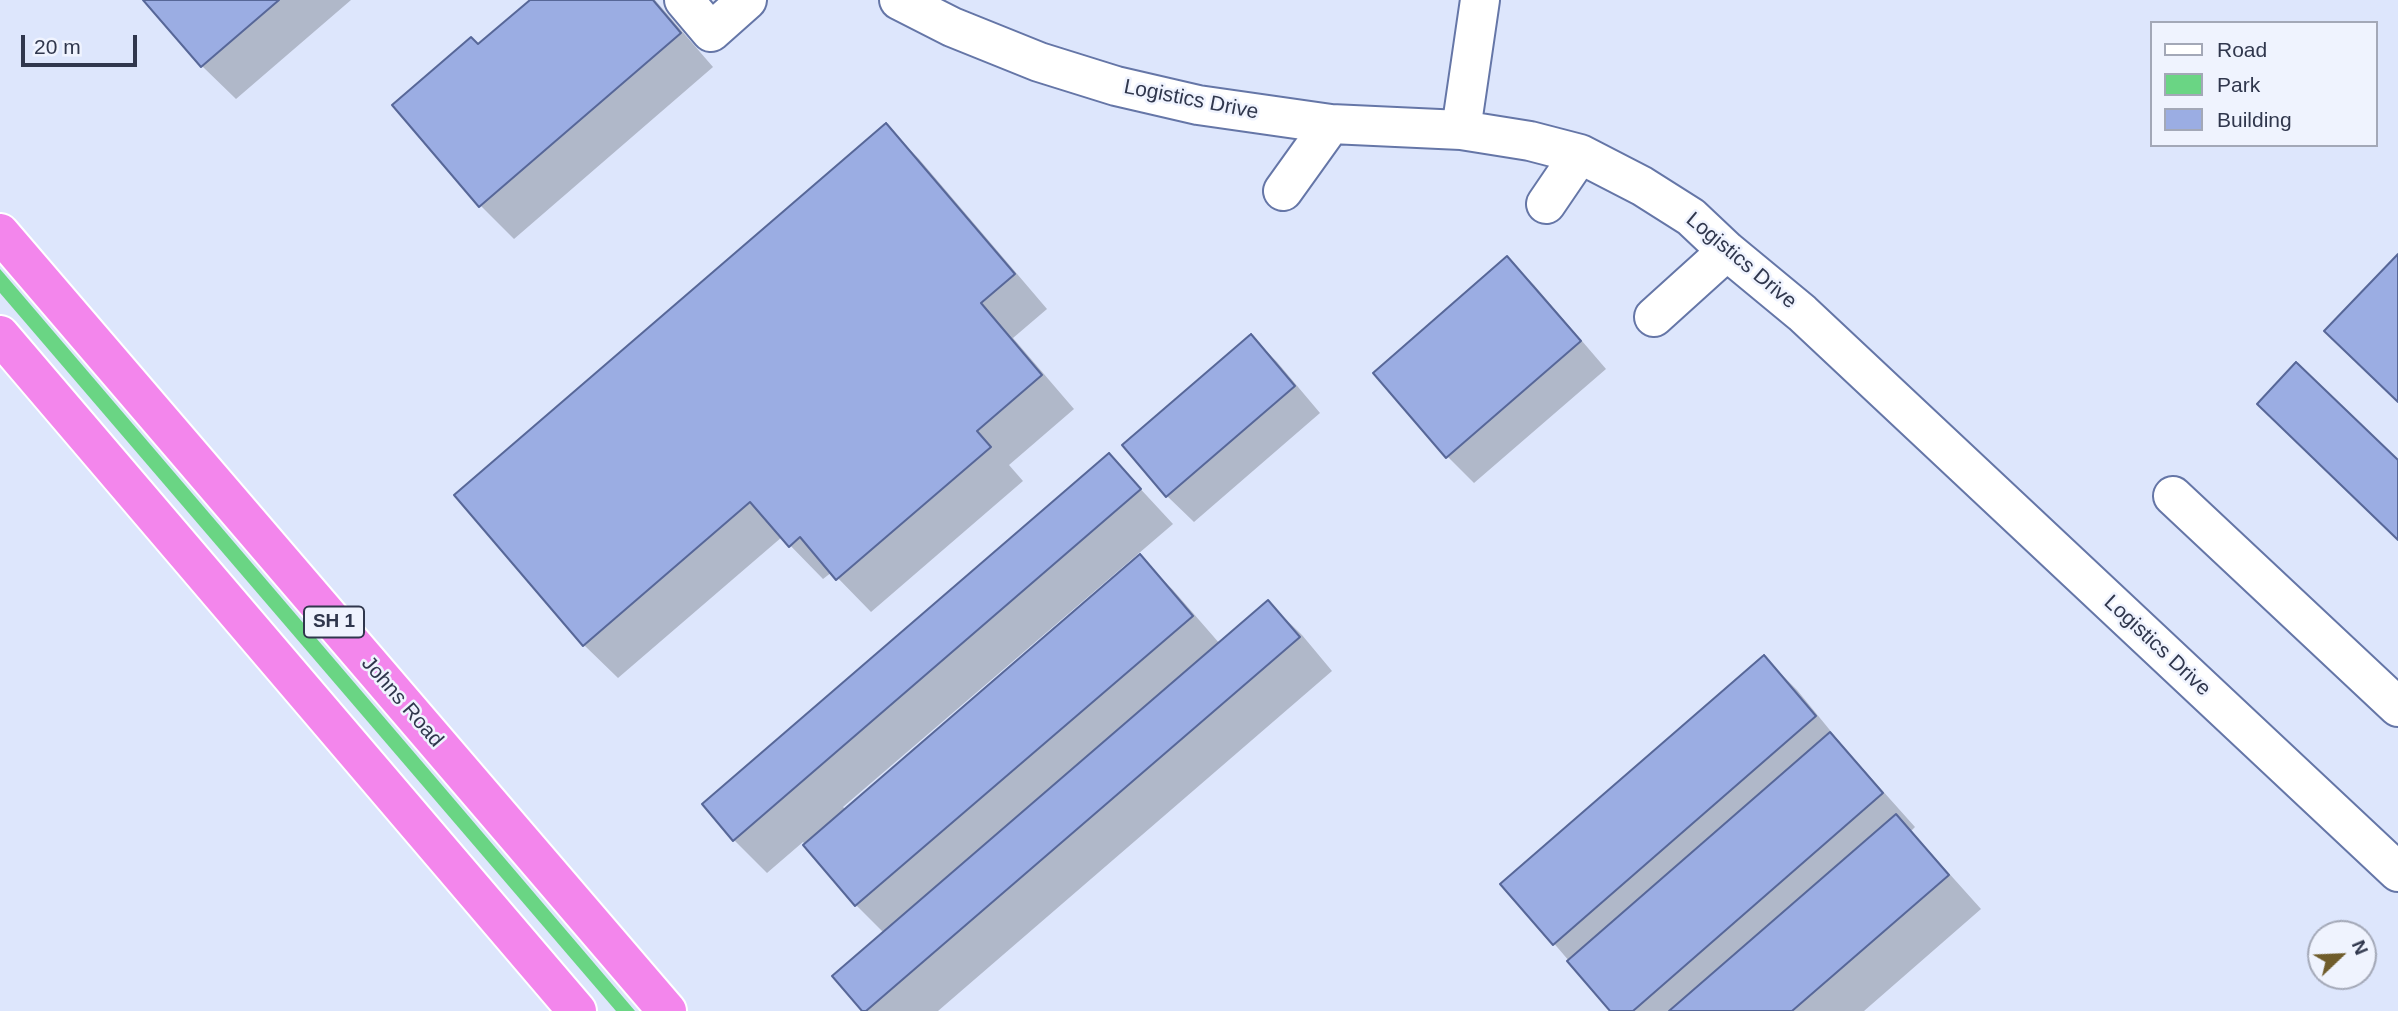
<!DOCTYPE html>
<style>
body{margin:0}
#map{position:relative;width:2398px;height:1011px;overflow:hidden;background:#dde6fc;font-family:Helvetica,sans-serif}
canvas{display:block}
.legend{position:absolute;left:2150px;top:21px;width:228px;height:126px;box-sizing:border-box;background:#eff3fe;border:2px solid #a3a8b7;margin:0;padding:9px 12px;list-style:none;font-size:21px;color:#30374d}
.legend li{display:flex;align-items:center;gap:14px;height:35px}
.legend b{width:35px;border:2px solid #a3a8b7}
.north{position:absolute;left:2307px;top:920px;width:70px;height:70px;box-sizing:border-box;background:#eff3fe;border:2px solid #a3a8b7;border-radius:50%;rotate:67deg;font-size:19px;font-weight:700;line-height:28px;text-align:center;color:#30374d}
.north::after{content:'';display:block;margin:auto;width:24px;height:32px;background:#6f5c2b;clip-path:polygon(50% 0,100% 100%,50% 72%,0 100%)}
.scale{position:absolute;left:21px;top:35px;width:116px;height:32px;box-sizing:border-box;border:4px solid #30374d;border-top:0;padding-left:9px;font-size:21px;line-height:24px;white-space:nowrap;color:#30374d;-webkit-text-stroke:5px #eff3fe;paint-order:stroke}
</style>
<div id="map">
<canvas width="2398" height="1011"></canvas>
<ul class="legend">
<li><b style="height:9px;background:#fff"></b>Road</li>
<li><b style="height:19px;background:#6ad584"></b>Park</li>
<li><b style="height:19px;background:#9bade3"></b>Building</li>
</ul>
<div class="north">N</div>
<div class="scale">20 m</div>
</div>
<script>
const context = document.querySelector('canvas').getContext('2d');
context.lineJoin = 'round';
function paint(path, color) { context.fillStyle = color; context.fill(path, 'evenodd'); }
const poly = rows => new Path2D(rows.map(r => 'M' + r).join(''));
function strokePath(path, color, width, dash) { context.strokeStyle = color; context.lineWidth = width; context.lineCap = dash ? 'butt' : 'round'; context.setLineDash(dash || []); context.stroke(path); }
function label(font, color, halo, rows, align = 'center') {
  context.font = font + ' Helvetica,sans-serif'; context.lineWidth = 5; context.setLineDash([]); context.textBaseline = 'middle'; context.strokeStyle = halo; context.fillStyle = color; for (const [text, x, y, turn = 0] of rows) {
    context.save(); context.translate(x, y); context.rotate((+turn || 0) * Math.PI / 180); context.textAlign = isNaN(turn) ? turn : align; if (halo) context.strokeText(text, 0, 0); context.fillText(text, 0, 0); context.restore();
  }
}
paint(poly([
 [0,269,430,771,635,1011,616,1011,0,293]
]), '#6ad584');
paint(poly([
 [146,0,351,0,236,99,202,66],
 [532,0,655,0,713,67,514,239,481,206,394,105,479,46],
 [886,126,919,159,1047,309,1013,338,1074,409,1009,465,1023,481,871,612,832,572,823,579,782,537,618,678,584,645,457,495],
 [1507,259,1534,285,1606,369,1474,483,1447,456],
 [1251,336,1277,362,1320,413,1194,522,1167,496],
 [1109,455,1173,524,843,807,846,810,1140,557,1173,590,1220,644,1268,602,1302,635,1332,671,938,1011,864,1011,884,933,856,905,803,842,767,873,734,840],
 [1764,657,1797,690,1847,751,1915,827,1911,831,1981,909,1864,1011,1612,1011,1503,884]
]), '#0003');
const building = poly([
 [143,0,279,0,201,67,143,0],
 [530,0,653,0,681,33,479,207,392,105,471,37,478,44,530,0],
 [886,123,1015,274,981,303,1042,375,977,431,991,447,836,580,800,537,789,547,750,502,583,646,454,495,886,123],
 [2398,254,2398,402,2324,331,2398,254],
 [1507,256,1581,341,1446,458,1373,373,1507,256],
 [1251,334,1295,386,1166,497,1122,445,1251,334],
 [2296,362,2398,460,2398,540,2257,404,2296,362],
 [1109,453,1141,489,733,841,702,804,1109,453],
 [1140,554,1193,616,855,906,803,845,1140,554],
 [1268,600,1300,637,866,1011,862,1011,832,976,1268,600],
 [1764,655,1816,716,1553,945,1500,884,1764,655],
 [1830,732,1883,793,1633,1011,1610,1011,1567,961,1830,732],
 [1896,814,1949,875,1792,1011,1669,1011,1896,814]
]);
paint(building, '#9bade3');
strokePath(building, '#576798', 2);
const minor = poly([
 [684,0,711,32,747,0],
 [899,0,952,27,1039,62,1116,86,1198,105,1331,124,1461,130,1530,141,1580,154,1642,186,1691,217,1727,251,1802,313,2398,872],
 [1461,130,1480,0],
 [1283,191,1331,124],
 [1546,204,1580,154],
 [1654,317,1727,251],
 [2173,496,2398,707]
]);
const highway = poly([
 [0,233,667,1011],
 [0,335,577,1011]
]);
strokePath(minor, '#6576a7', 42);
strokePath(highway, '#fff', 42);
strokePath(minor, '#fff', 38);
strokePath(highway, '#f386ec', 38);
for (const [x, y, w] of [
 [334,622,60]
]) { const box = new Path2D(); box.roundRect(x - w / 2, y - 15.5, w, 31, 5); context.fillStyle = '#eff3fe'; context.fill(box); strokePath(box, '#30374d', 2); }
label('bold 19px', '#30374d', null, [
 ["SH 1",334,622]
]);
label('21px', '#30374d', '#eff3fe', [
 ["Logistics Drive",1191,100,11],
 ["Logistics Drive",1741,261,40],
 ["Logistics Drive",2157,646,43],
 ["Johns Road",402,702,49]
]);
</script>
